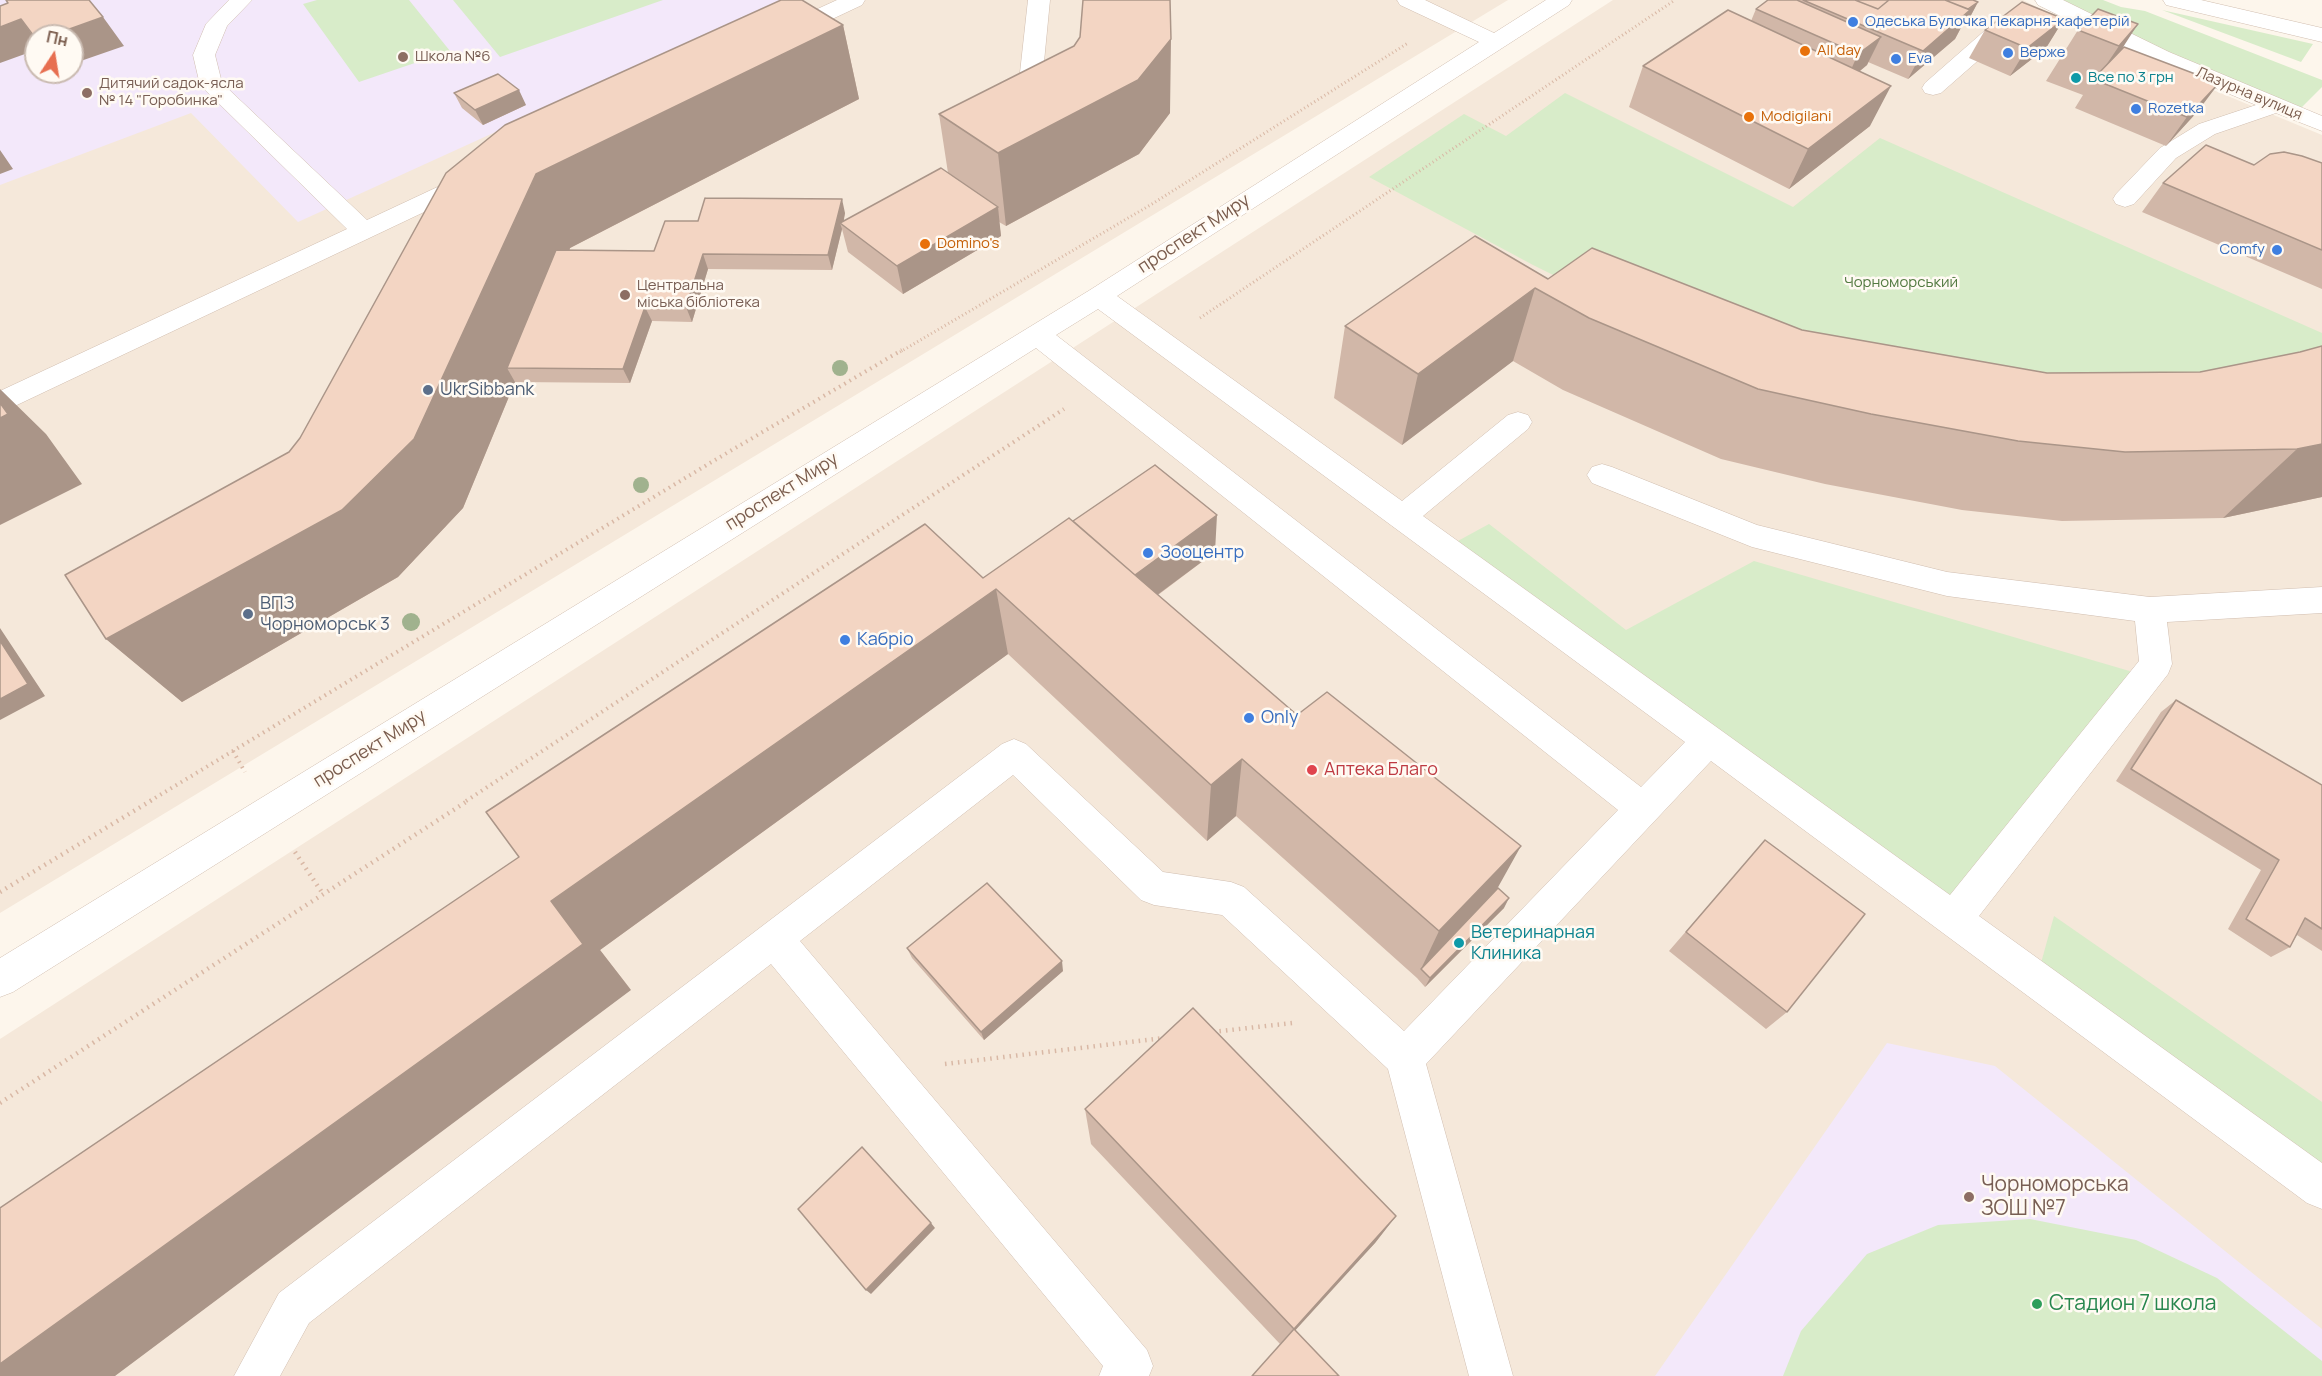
<!DOCTYPE html>
<meta charset="utf-8">
<style>
body{margin:0}
#map{position:relative;width:2322px;height:1376px;overflow:hidden;background:#fdf6ec;font-family:Manrope,sans-serif}
canvas{display:block}
.north{position:absolute;left:24px;top:24px;width:60px;height:60px;box-sizing:border-box;background:#fffaf3;border:2px solid #cabbb1;border-radius:50%;rotate:12deg;font-size:16px;font-weight:700;line-height:24px;text-align:center;color:#7a5c4d}
.north::after{content:'';display:block;margin:auto;width:21px;height:27px;background:#e76f51;clip-path:polygon(50% 0,100% 100%,50% 72%,0 100%)}
</style>
<div id="map">
<canvas width="2322" height="1376"></canvas>
<div class="north">Пн</div>
</div>
<script>
const context = document.querySelector('canvas').getContext('2d');
context.lineJoin = 'round';
function paint(path, color) { context.fillStyle = color; context.fill(path, 'evenodd'); }
const poly = rows => new Path2D(rows.map(r => 'M' + r).join(''));
function strokePath(path, color, width, dash) { context.strokeStyle = color; context.lineWidth = width; context.lineCap = dash ? 'butt' : 'round'; context.setLineDash(dash || []); context.stroke(path); }
function label(font, color, halo, rows, align = 'center') {
  context.font = font + ' Manrope,sans-serif'; context.lineWidth = 5; context.setLineDash([]); context.textBaseline = 'middle'; context.strokeStyle = halo; context.fillStyle = color; for (const [text, x, y, turn = 0] of rows) {
    context.save(); context.translate(x, y); context.rotate((+turn || 0) * Math.PI / 180); context.textAlign = isNaN(turn) ? turn : align; if (halo) context.strokeText(text, 0, 0); context.fillText(text, 0, 0); context.restore();
  }
}
paint(poly([
 [0,0,1508,0,0,913],
 [36,36,72,36,72,72,36,72],
 [1613,0,2023,0,2143,61,2322,135,2322,1376,0,1376,0,1039]
]), '#f5e8da');
paint(poly([
 [0,0,785,0,298,222,191,113,0,185],
 [36,36,72,36,72,72,36,72],
 [1887,1043,1995,1066,2322,1329,2322,1376,1655,1376]
]), '#f3e8fa');
paint(poly([
 [317,0,409,0,450,51,359,82,303,4],
 [453,0,663,0,500,57],
 [2060,0,2103,0,2121,7,2145,11,2322,80,2322,87,2300,109,2150,44],
 [2162,10,2313,44,2301,62],
 [1565,93,1793,207,1880,138,2322,333,2322,349,2264,385,1745,370,1533,265,1369,177,1464,114,1506,136],
 [1489,524,1626,630,1754,561,2150,677,1954,919,1445,548],
 [2054,916,2322,1102,2322,1172,2041,963],
 [2030,1219,2136,1240,2217,1278,2322,1361,2322,1376,1783,1376,1801,1331,1867,1254,1938,1225]
]), '#d8ecc9');
const minor = poly([
 [229,0,252,0,227,26,215,55,222,83,367,220,461,176,470,173,479,176,482,181,479,186,0,413,0,391,347,229,200,85,193,55,206,24,229,0],
 [837,0,865,0,862,5,794,37,786,39,778,37,775,32,778,27,837,0],
 [1028,0,1050,0,1040,103,1036,108,1021,114,1013,112,1009,107,1017,100,1028,0],
 [1397,0,1425,0,1494,33,1546,0,1572,0,1569,5,1117,296,1402,501,1508,415,1518,412,1528,415,1532,422,1528,429,1423,516,1950,895,2139,661,2135,621,1947,596,1752,547,1592,483,1587,475,1592,467,1602,464,1612,467,1757,525,1947,572,2150,597,2322,587,2322,613,2167,622,2172,664,2168,674,1979,916,2322,1163,2322,1209,2307,1203,1711,761,1426,1064,1513,1376,1469,1376,1388,1069,1222,915,1154,905,1141,900,1013,775,800,941,1147,1350,1153,1366,1149,1376,1099,1376,1103,1366,771,964,309,1323,280,1376,234,1376,279,1293,1002,744,1014,739,1026,744,1163,872,1231,882,1244,887,1404,1031,1618,810,1036,348,13,992,0,997,0,958,1090,290,1479,42,1400,5,1397,0],
 [1098,309,1685,742,1641,787,1056,335,1098,309],
 [2035,0,2063,0,2169,52,2322,116,2322,131,2276,113,2215,134,2176,158,2134,204,2125,207,2116,204,2113,199,2116,194,2160,148,2199,124,2256,105,2153,62,2038,5,2035,0],
 [2163,0,2201,0,2322,28,2322,42,2166,5,2163,0],
 [2006,17,2014,19,2017,24,2014,29,1941,93,1933,95,1925,93,1922,88,1925,83,1998,19,2006,17]
]);
strokePath(minor, '#d1beb0', 1);
strokePath(poly([
 [1200,318,1675,0],
 [900,352,1152,204,1408,43]
]), '#d9b8a5', 3, [1, 3]);
strokePath(poly([
 [233,751,245,772],
 [150,801,715,460,902,350],
 [466,801,1064,409]
]), '#d9b8a5', 4, [1.5, 4.5]);
strokePath(poly([
 [295,852,323,894],
 [0,892,152,800],
 [1213,1032,1292,1023],
 [945,1064,1164,1038],
 [0,1103,469,800]
]), '#d9b8a5', 4.5, [1.5, 5]);
paint(minor, '#fff');
context.fillStyle = '#a0b28e';
for (const [x, y, r] of [
 [840,368,8],
 [641,485,8],
 [411,622,9]
]) { context.beginPath(); context.arc(x, y, r, 0, 2 * Math.PI); context.fill(); }
paint(poly([
 [1768,0,1973,0,1978,2,1970,17,1965,20,1955,39,1908,79,1868,62,1867,65,1860,71,1870,126,1789,189,1629,107,1643,66,1751,21,1756,9],
 [2064,19,2046,48,2010,76,1969,58,1985,30],
 [843,25,859,99,570,248,570,250,654,251,698,221,845,213,843,222,948,173,939,114,1170,113,1139,154,1006,226,999,222,1001,236,903,294,848,252,842,229,832,270,708,269,692,322,652,321,630,383,515,382,463,508,398,577,182,702,106,639,289,452],
 [2078,30,2124,47,2198,111,2166,146,2075,108,2083,95,2046,81],
 [454,93,526,105,483,125,462,108],
 [2322,163,2322,289,2142,212,2163,183,2254,165],
 [1548,279,1802,330,2047,373,2200,372,2300,352,2322,497,2223,518,2062,521,1962,510,1825,484,1721,459,1563,390,1513,361,1402,445,1334,398,1345,326],
 [1073,521,1215,552,1158,595,1498,888,1504,908,1425,987,1417,978,1236,816,1207,841,1008,654,600,950,631,990,519,857,983,578],
 [2176,700,2322,785,2322,951,2297,935,2290,947,2271,957,2228,929,2261,870,2116,781,2161,712],
 [1765,840,1787,1012,1766,1029,1669,951],
 [907,948,1063,971,984,1040,912,958],
 [1085,1109,1396,1216,1375,1243,1280,1344,1091,1144]
]), '#d1b7a8');
paint(poly([
 [1978,2,1970,17,1965,20,1955,39,1908,79,1923,51,1954,21],
 [103,17,124,46,72,64,72,36,50,36],
 [21,19,36,40,36,50,0,63,0,27],
 [2064,19,2046,48,2010,76,2027,48],
 [2138,24,2105,75,2096,80,2119,46],
 [843,25,859,99,570,248,521,368,507,368,515,382,463,508,398,577,182,702,106,639,414,439,536,174],
 [1881,37,1867,65,1845,83,1858,54],
 [1171,39,1170,113,1139,154,1006,226,998,153],
 [2219,83,2198,111,2166,146,2187,117],
 [1891,86,1870,126,1789,189,1808,149],
 [519,90,526,105,483,125,475,110],
 [0,150,13,169,0,174],
 [842,199,845,213,843,225,840,223,842,229,832,270,828,255],
 [998,207,1001,236,903,294,897,266],
 [703,254,708,269,692,322,686,307],
 [1535,288,1513,361,1402,445,1418,374],
 [645,307,652,321,630,383,623,369],
 [0,389,46,434,82,484,0,525],
 [2322,444,2322,497,2223,518,2297,449],
 [1217,515,1215,552,1122,621,1121,585],
 [996,589,1008,654,600,950,631,990,115,1376,0,1376,0,1364,551,901],
 [0,628,45,696,0,720],
 [1242,759,1236,816,1207,841,1211,785],
 [1521,846,1492,898,1421,969,1439,931],
 [1509,898,1504,908,1425,987,1430,978],
 [1062,961,1063,971,984,1040,981,1032],
 [1396,1216,1375,1243,1281,1346,1294,1329],
 [931,1223,935,1228,871,1294,866,1290]
]), '#aa9588');
const building = poly([
 [6,0,89,0,103,17,50,36,36,36,36,39,21,19,0,27,0,6,8,3,6,0],
 [781,0,802,0,843,25,536,174,414,439,342,510,106,639,65,575,289,452,300,438,446,173,505,125,781,0],
 [1083,0,1170,0,1171,39,1138,80,998,153,939,114,1074,46,1080,37,1083,0],
 [1768,0,1797,0,1881,37,1858,54,1756,9,1768,0],
 [1803,0,1855,0,1878,9,1889,0,1945,0,1970,10,1923,51,1803,0],
 [1855,0,1889,0,1878,9,1855,0],
 [1945,0,1973,0,1978,2,1968,9,1945,0],
 [2022,2,2064,19,2027,48,1985,30,2022,2],
 [2098,9,2138,24,2119,46,2078,30,2098,9],
 [1728,10,1891,86,1808,149,1643,66,1728,10],
 [2124,47,2219,83,2187,117,2093,79,2124,47],
 [498,74,519,90,475,110,454,93,498,74],
 [2206,145,2254,165,2270,154,2284,152,2302,156,2322,163,2322,250,2163,183,2206,145],
 [941,168,998,207,897,266,840,223,941,168],
 [705,198,842,199,828,255,703,254,686,307,645,307,623,369,507,368,556,250,654,251,665,221,698,221,705,198],
 [1475,236,1548,279,1592,248,1802,330,2047,373,2200,372,2300,352,2322,346,2322,444,2297,449,2125,452,2018,441,1871,414,1758,389,1589,318,1535,288,1418,374,1345,326,1475,236],
 [0,403,8,414,0,418,0,403],
 [1155,465,1217,515,1135,575,1073,521,1155,465],
 [1069,518,1297,715,1327,692,1521,846,1439,931,1242,759,1211,785,996,589,551,901,583,944,0,1364,0,1208,519,857,486,812,925,524,983,578,1069,518],
 [0,641,28,684,0,699,0,641],
 [2176,700,2322,785,2322,929,2305,918,2290,947,2246,919,2279,860,2131,769,2176,700],
 [1765,840,1865,914,1787,1012,1686,932,1765,840],
 [987,883,1062,961,981,1032,907,948,987,883],
 [1498,888,1509,898,1430,978,1421,969,1498,888],
 [1193,1008,1396,1216,1294,1329,1085,1109,1193,1008],
 [862,1147,931,1223,866,1290,798,1209,862,1147],
 [1294,1329,1339,1376,1252,1376,1294,1329]
]);
paint(building, '#f3d5c3');
strokePath(building, '#aa9588', 1.5);
for (const [x, y, r, color] of [
 [1853,22,6,"#3f7fe0"],
 [1805,51,6,"#e8710a"],
 [2008,53,6,"#3f7fe0"],
 [403,57,6,"#8d6e63"],
 [1896,59,6,"#3f7fe0"],
 [2076,78,6,"#0f9aa8"],
 [87,93,6,"#8d6e63"],
 [2136,109,6,"#3f7fe0"],
 [1749,117,6,"#e8710a"],
 [925,244,6,"#e8710a"],
 [2277,250,6,"#3f7fe0"],
 [625,295,6,"#8d6e63"],
 [428,390,6,"#5c6f8a"],
 [1148,553,6,"#3f7fe0"],
 [248,614,6,"#5c6f8a"],
 [845,640,6,"#3f7fe0"],
 [1249,718,6,"#3f7fe0"],
 [1312,770,6,"#e0444e"],
 [1459,943,6,"#0f9aa8"],
 [1969,1197,6,"#8d6e63"],
 [2037,1304,6,"#2e9e5b"]
]) { const dot = new Path2D(); dot.arc(x, y, r, 0, 2 * Math.PI); context.fillStyle = color; context.fill(dot); strokePath(dot, '#fffaf3', 2); }
label('15px', '#366cbe', '#fffaf3', [
 ["Одеська Булочка Пекарня-кафетерій",1865,22],
 ["Верже",2020,53],
 ["Eva",1908,59],
 ["Rozetka",2148,109],
 ["Comfy",2265,250,"right"]
], 'left');
label('15px', '#c56008', '#fffaf3', [
 ["All day",1817,51],
 ["Modigilani",1761,117],
 ["Domino's",937,244]
], 'left');
label('15px', '#785e54', '#fffaf3', [
 ["Школа №6",415,57],
 ["Дитячий садок-ясла",99,84],
 ["№ 14 \"Горобинка\"",99,101],
 ["Центральна",637,286],
 ["міська бібліотека",637,303]
], 'left');
label('15px', '#0d838f', '#fffaf3', [
 ["Все по 3 грн",2088,78]
], 'left');
label('15px', '#7a5c4d', '#fffaf3', [
 ["Лазурна вулиця",2249,94,23]
]);
label('15px', '#537a41', '#fffaf3', [
 ["Чорноморський",1901,283]
]);
label('18px', '#7a5c4d', '#fffaf3', [
 ["проспект Миру",1194,234,-33],
 ["проспект Миру",782,492,-32],
 ["проспект Миру",370,749,-32]
]);
label('18px', '#4e5e75', '#fffaf3', [
 ["UkrSibbank",440,390],
 ["ВПЗ",260,604],
 ["Чорноморськ 3",260,625]
], 'left');
label('18px', '#366cbe', '#fffaf3', [
 ["Зооцентр",1160,553],
 ["Кабріо",857,640],
 ["Only",1261,718]
], 'left');
label('18px', '#be3a42', '#fffaf3', [
 ["Аптека Благо",1324,770]
], 'left');
label('18px', '#0d838f', '#fffaf3', [
 ["Ветеринарная",1471,933],
 ["Клиника",1471,954]
], 'left');
label('21px', '#785e54', '#fffaf3', [
 ["Чорноморська",1981,1185],
 ["ЗОШ №7",1981,1209]
], 'left');
label('21px', '#27864d', '#fffaf3', [
 ["Стадион 7 школа",2049,1304]
], 'left');
</script>
